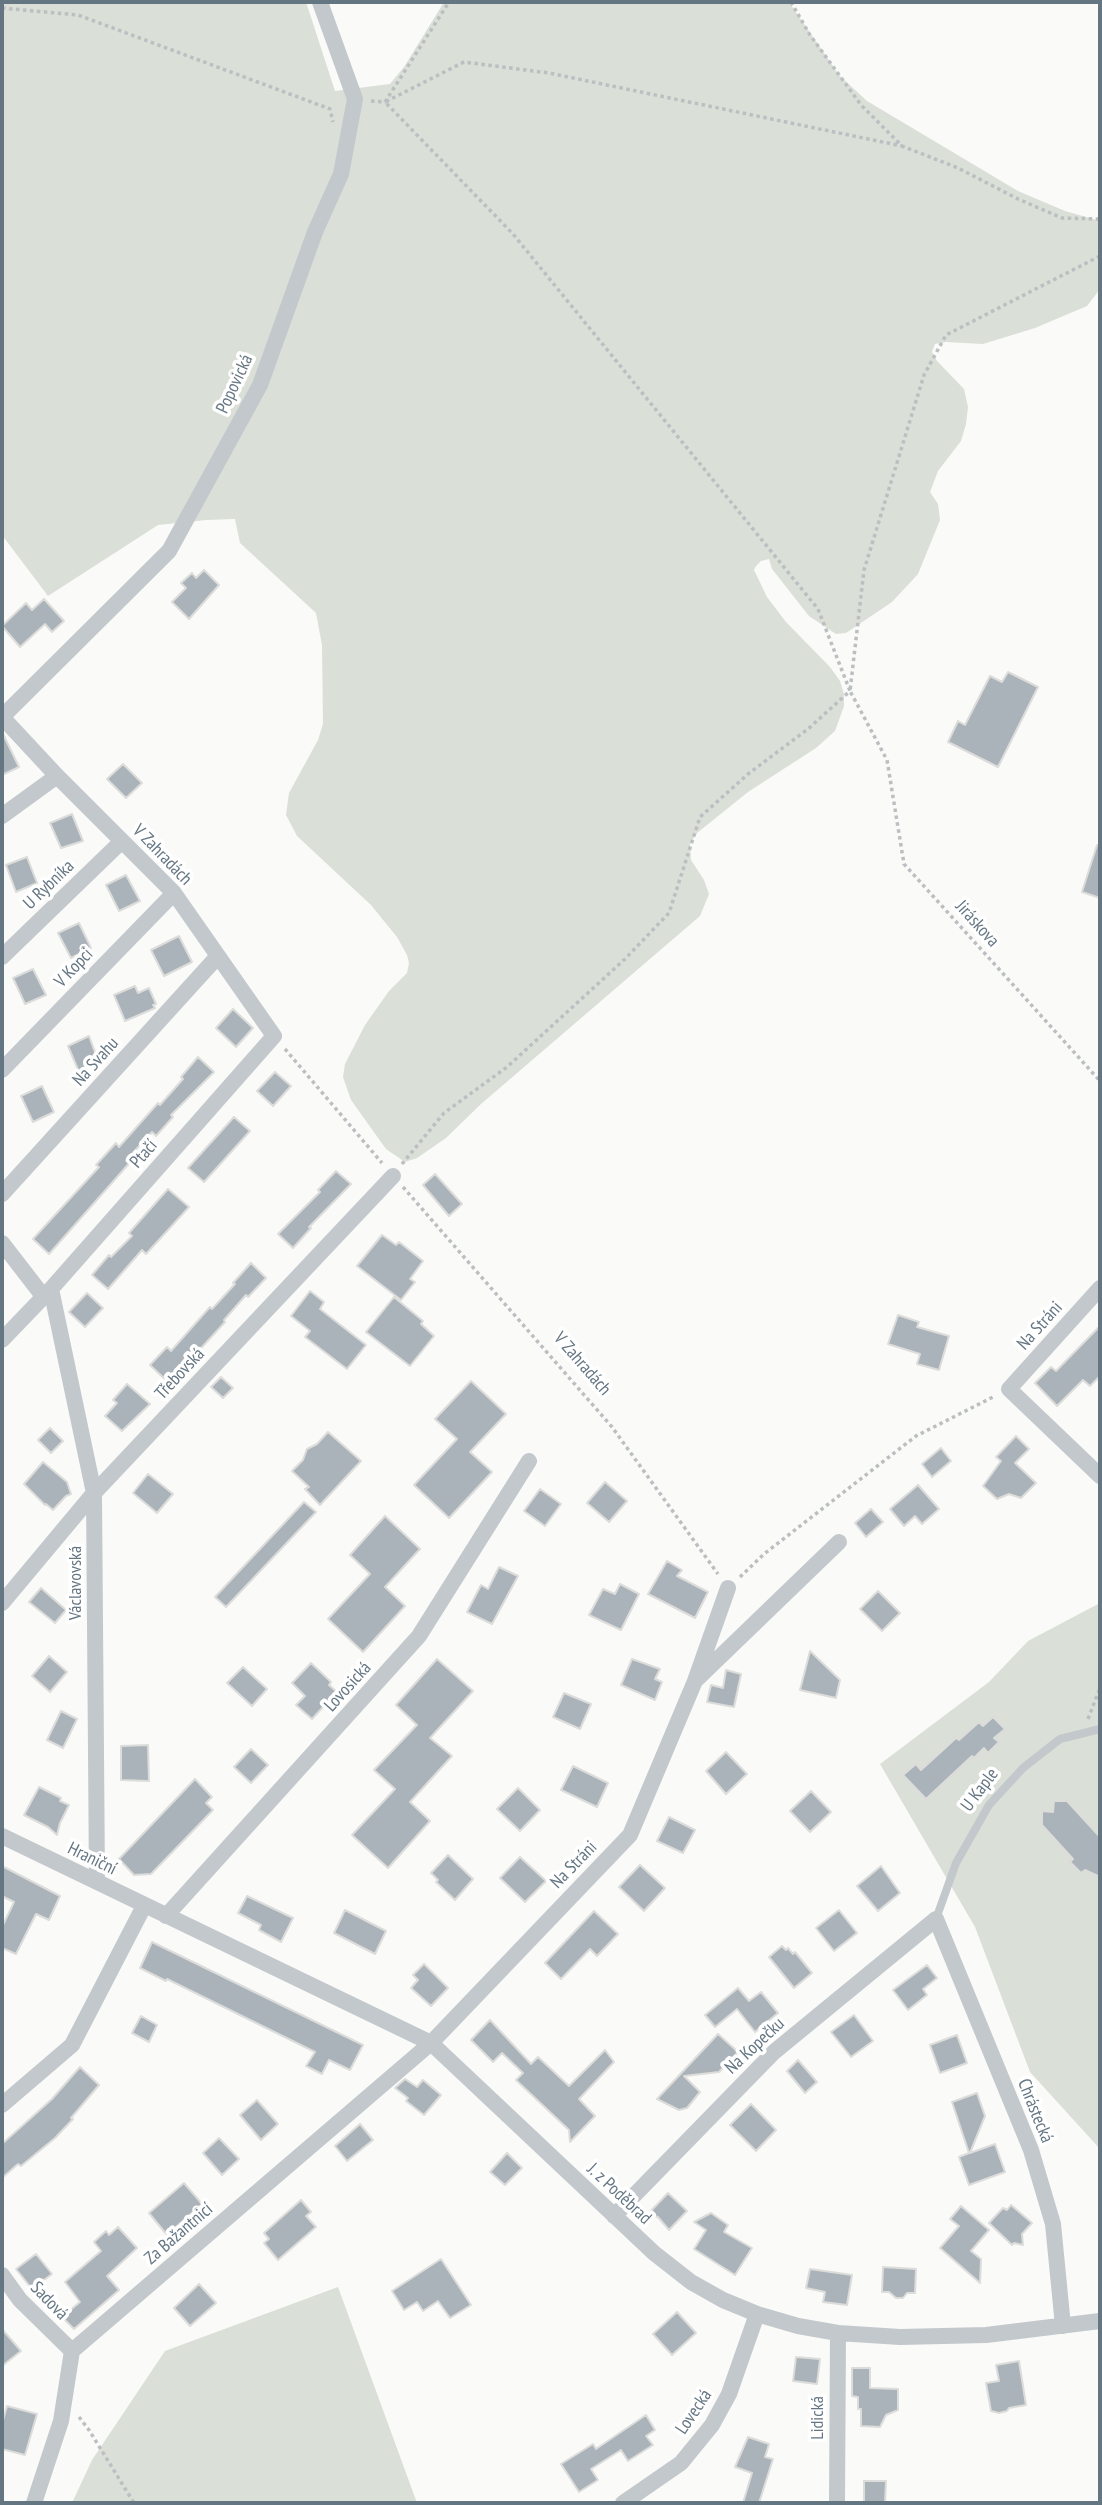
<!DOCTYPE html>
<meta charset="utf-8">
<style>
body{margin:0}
#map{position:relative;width:1102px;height:2505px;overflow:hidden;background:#fafaf8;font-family:"PT Sans Narrow",sans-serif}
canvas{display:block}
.frame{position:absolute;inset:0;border:4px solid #657683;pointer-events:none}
</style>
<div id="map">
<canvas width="1102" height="2505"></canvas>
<div class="frame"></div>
</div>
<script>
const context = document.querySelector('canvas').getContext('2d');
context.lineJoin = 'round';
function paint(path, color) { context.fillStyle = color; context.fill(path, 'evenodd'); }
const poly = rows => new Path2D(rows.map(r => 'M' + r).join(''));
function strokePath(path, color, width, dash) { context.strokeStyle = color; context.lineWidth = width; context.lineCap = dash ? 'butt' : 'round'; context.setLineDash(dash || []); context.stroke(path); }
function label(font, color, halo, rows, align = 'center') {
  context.font = font + ' "PT Sans Narrow",sans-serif'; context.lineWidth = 7; context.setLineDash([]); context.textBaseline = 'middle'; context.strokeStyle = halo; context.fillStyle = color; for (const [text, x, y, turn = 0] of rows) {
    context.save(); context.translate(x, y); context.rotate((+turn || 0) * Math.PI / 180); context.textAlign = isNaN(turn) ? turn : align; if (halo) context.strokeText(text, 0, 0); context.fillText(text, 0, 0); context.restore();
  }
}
paint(poly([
 [2,2,306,2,335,91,390,84,404,67,444,2,789,2,839,75,867,101,1018,191,1065,211,1100,221,1100,289,1087,306,1035,328,983,344,946,342,935,344,932,352,937,361,964,389,968,407,966,424,961,441,938,471,930,492,938,504,940,520,918,574,892,602,846,633,836,634,809,616,772,569,769,559,761,561,756,566,754,570,767,597,786,622,830,667,840,681,844,694,844,706,835,731,816,748,748,792,697,833,690,844,691,860,704,880,709,894,700,916,481,1104,446,1138,417,1158,405,1162,386,1149,351,1100,343,1077,345,1064,365,1025,389,991,407,973,409,963,407,955,397,937,371,905,297,836,286,815,289,793,318,740,323,724,322,645,316,613,240,543,235,519,206,520,158,525,48,596,2,535],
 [1100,1603,1100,2149,1030,2072,975,1927,880,1764,989,1682,1028,1641],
 [338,2287,417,2503,72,2503,92,2460,165,2351]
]), '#dadfd7');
const building = poly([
 [204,570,219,585,189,619,172,602,186,588,181,583,192,573,196,578,204,570],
 [44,599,64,621,52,632,45,624,20,647,2,626,26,603,32,610,44,599],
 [1008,672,1038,687,998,767,948,742,958,721,965,725,990,676,1002,682,1008,672],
 [2,732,19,767,2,775,2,732],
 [123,764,142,783,126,798,107,779,123,764],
 [72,814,83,841,61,848,50,823,72,814],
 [1097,845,1100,845,1100,898,1082,892,1097,845],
 [27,857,37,883,16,892,6,865,27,857],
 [126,875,140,901,119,911,106,885,126,875],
 [79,923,91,948,71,958,58,933,79,923],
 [179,936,192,962,164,976,151,950,179,936],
 [33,969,46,995,25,1004,13,978,33,969],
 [135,986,138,993,149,988,156,1004,153,1005,155,1008,125,1021,114,995,135,986],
 [233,1009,253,1028,236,1047,216,1028,233,1009],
 [89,1036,99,1063,79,1072,68,1046,89,1036],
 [198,1057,214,1072,171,1115,173,1117,156,1136,152,1132,130,1156,133,1159,49,1254,33,1239,99,1167,96,1165,116,1143,119,1147,158,1103,160,1105,183,1079,181,1077,198,1057],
 [275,1072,291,1086,273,1106,257,1091,275,1072],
 [42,1086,54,1112,33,1122,21,1096,42,1086],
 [234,1117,250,1131,204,1182,188,1168,234,1117],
 [336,1171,351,1184,309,1227,311,1228,293,1248,278,1234,320,1192,318,1190,336,1171],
 [435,1174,462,1204,449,1216,423,1185,435,1174],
 [168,1189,189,1207,146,1254,142,1250,108,1289,92,1275,109,1255,111,1257,132,1236,129,1233,168,1189],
 [382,1235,396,1245,399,1242,423,1261,410,1279,415,1282,401,1300,357,1266,382,1235],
 [251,1263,266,1278,248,1297,246,1295,224,1320,225,1322,169,1383,150,1365,167,1347,171,1351,210,1307,212,1309,235,1284,233,1283,251,1263],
 [310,1291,324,1302,320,1309,366,1345,347,1369,305,1337,310,1331,291,1316,310,1291],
 [87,1293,103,1308,85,1327,69,1312,87,1293],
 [394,1297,423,1321,421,1324,434,1336,410,1366,366,1332,394,1297],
 [898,1315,919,1322,917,1327,949,1336,939,1370,917,1364,920,1354,888,1344,898,1315],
 [1100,1326,1100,1376,1090,1386,1083,1380,1057,1406,1035,1383,1051,1367,1056,1371,1100,1326],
 [221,1377,233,1388,223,1398,211,1387,221,1377],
 [471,1381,506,1414,470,1452,492,1472,449,1518,414,1485,457,1439,435,1419,471,1381],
 [127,1384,150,1404,122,1431,105,1416,117,1403,113,1400,127,1384],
 [50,1428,63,1441,51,1453,38,1440,50,1428],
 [328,1432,361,1461,320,1505,305,1489,309,1487,292,1471,303,1460,307,1449,317,1444,328,1432],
 [1016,1436,1029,1449,1015,1463,1036,1483,1021,1498,1009,1494,997,1499,983,1486,1001,1461,996,1457,1016,1436],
 [941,1448,951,1461,932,1477,922,1464,941,1448],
 [43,1462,67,1482,71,1494,66,1496,53,1510,46,1504,45,1505,24,1484,43,1462],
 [148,1474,173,1494,157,1513,133,1493,148,1474],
 [605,1482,627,1501,609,1522,587,1503,605,1482],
 [918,1485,939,1509,922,1524,915,1516,904,1526,890,1509,918,1485],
 [540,1489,561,1504,545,1526,524,1511,540,1489],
 [304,1502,316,1512,226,1607,215,1597,304,1502],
 [871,1509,883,1522,866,1537,855,1523,871,1509],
 [385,1516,420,1549,385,1587,405,1606,363,1652,328,1619,370,1574,350,1555,385,1516],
 [667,1561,682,1570,677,1576,708,1592,695,1618,648,1594,667,1561],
 [499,1567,518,1576,492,1624,467,1612,481,1585,488,1589,499,1567],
 [620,1584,639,1594,621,1630,589,1615,603,1589,615,1594,620,1584],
 [41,1588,66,1610,55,1623,29,1602,41,1588],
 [878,1591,900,1613,882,1631,860,1609,878,1591],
 [810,1651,840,1680,836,1698,800,1690,810,1651],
 [49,1656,67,1672,50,1692,32,1676,49,1656],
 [437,1659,473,1691,430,1738,452,1756,410,1802,430,1821,388,1868,352,1835,395,1789,374,1770,417,1725,396,1705,437,1659],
 [632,1659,660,1669,655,1679,662,1682,655,1700,621,1685,632,1659],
 [311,1663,331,1682,329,1685,337,1692,312,1719,296,1705,305,1696,292,1683,311,1663],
 [243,1667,267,1689,252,1706,227,1683,243,1667],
 [726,1670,741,1674,734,1707,707,1702,711,1685,723,1688,726,1670],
 [564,1693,591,1704,580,1729,553,1717,564,1693],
 [61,1711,77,1719,63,1748,47,1740,61,1711],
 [993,1717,1005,1729,994,1738,999,1742,988,1753,984,1748,974,1758,972,1756,926,1799,903,1775,916,1764,921,1770,956,1738,959,1740,979,1722,983,1726,993,1717],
 [148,1745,149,1781,121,1780,121,1746,148,1745],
 [251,1749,268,1765,251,1783,234,1767,251,1749],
 [726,1752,747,1774,726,1794,706,1771,726,1752],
 [573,1766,608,1783,597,1807,561,1790,573,1766],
 [195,1779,212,1797,206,1803,213,1810,151,1874,134,1875,119,1859,195,1779],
 [39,1787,61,1798,60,1801,69,1805,60,1823,57,1835,48,1827,24,1815,39,1787],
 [518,1788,540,1810,520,1831,497,1809,518,1788],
 [811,1791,831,1812,810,1832,790,1811,811,1791],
 [1054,1801,1067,1801,1100,1837,1100,1877,1085,1870,1081,1873,1070,1862,1073,1859,1042,1825,1042,1811,1053,1812,1054,1801],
 [669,1817,695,1830,683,1853,657,1841,669,1817],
 [448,1855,473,1879,455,1900,436,1882,438,1880,431,1873,448,1855],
 [520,1857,546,1881,525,1902,500,1878,520,1857],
 [640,1865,665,1888,644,1911,619,1887,640,1865],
 [2,1866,60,1896,49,1920,36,1914,16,1954,2,1948,2,1927,14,1902,2,1896,2,1866],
 [881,1866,900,1893,878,1911,857,1886,881,1866],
 [247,1896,293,1918,281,1942,259,1930,261,1925,238,1913,247,1896],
 [345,1910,386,1931,375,1954,334,1933,345,1910],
 [839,1910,857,1933,834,1951,816,1928,839,1910],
 [594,1911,618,1934,597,1956,590,1949,561,1979,545,1963,594,1911],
 [152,1942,363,2045,350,2070,329,2060,322,2074,306,2066,315,2052,167,1979,166,1981,140,1968,152,1942],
 [782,1946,786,1950,788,1948,793,1954,795,1952,812,1973,794,1988,769,1957,782,1946],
 [424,1964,448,1988,431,2006,411,1988,418,1980,413,1975,424,1964],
 [927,1965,937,1978,923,1989,927,1995,908,2010,893,1990,927,1965],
 [738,1988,749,2001,761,1992,778,2013,755,2032,737,2009,715,2027,705,2015,738,1988],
 [854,2015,873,2041,851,2057,831,2032,854,2015],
 [141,2016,157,2025,149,2042,132,2033,141,2016],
 [490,2020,531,2064,538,2057,569,2086,605,2050,614,2062,579,2099,595,2116,570,2142,569,2130,516,2080,523,2073,502,2053,493,2062,471,2040,490,2020],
 [718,2034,738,2052,719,2072,684,2076,700,2092,687,2108,679,2110,657,2099,718,2034],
 [957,2035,967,2063,940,2073,930,2045,957,2035],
 [798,2060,817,2082,805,2093,787,2071,798,2060],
 [80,2067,99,2085,71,2118,73,2119,55,2138,21,2166,18,2164,2,2178,2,2144,52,2099,80,2067],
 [405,2079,417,2087,423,2080,441,2095,424,2115,406,2101,408,2098,395,2088,405,2079],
 [977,2093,985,2116,970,2153,995,2144,1005,2172,969,2185,959,2157,969,2153,952,2102,977,2093],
 [257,2100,278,2124,261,2140,240,2115,257,2100],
 [751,2104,776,2130,756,2151,730,2125,751,2104],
 [360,2124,373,2140,347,2161,335,2146,360,2124],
 [219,2138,239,2159,222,2175,203,2153,219,2138],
 [507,2153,522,2168,505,2185,490,2172,507,2153],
 [184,2183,202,2204,167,2235,149,2213,184,2183],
 [668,2193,687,2211,669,2230,658,2217,648,2214,668,2193],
 [301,2200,311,2212,306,2216,316,2227,278,2260,264,2243,269,2239,264,2233,301,2200],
 [1011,2205,1032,2223,1022,2234,1023,2245,1014,2243,1012,2245,989,2223,1003,2208,1007,2210,1011,2205],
 [961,2206,989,2230,971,2251,981,2259,980,2283,940,2248,959,2226,950,2219,961,2206],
 [711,2213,728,2225,724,2232,752,2248,735,2275,694,2249,706,2230,694,2222,711,2213],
 [118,2227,137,2248,107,2276,119,2290,74,2329,62,2317,80,2302,65,2282,101,2251,94,2242,106,2231,109,2235,118,2227],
 [36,2254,52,2274,32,2289,16,2269,36,2254],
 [441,2259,471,2305,450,2318,438,2301,423,2311,417,2302,404,2310,392,2291,441,2259],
 [883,2267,916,2269,915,2293,907,2293,903,2298,896,2298,889,2292,882,2292,883,2267],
 [810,2269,852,2275,847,2305,823,2302,825,2292,806,2288,810,2269],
 [199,2284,216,2303,190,2326,174,2308,199,2284],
 [677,2312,696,2333,672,2355,653,2334,677,2312],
 [2,2329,21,2351,2,2366,2,2329],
 [796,2357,820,2359,817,2384,793,2381,796,2357],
 [1019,2361,1026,2405,1009,2408,1007,2411,999,2413,991,2411,986,2383,999,2381,996,2365,1019,2361],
 [852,2368,870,2368,870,2388,898,2389,898,2410,886,2415,880,2427,861,2426,861,2409,858,2409,858,2397,852,2396,852,2368],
 [7,2406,37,2414,25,2455,2,2449,2,2424,7,2406],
 [646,2415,655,2430,646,2436,653,2445,628,2461,621,2450,591,2469,598,2480,579,2492,561,2464,593,2444,596,2449,646,2415],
 [748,2437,769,2444,765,2457,773,2459,759,2503,743,2503,752,2473,735,2467,748,2437],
 [864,2481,886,2481,885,2503,864,2503,864,2481]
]);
paint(building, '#aab3b9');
strokePath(building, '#dcdcda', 2);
strokePath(poly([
 [791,2,810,35,861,105,902,146,958,168,1018,199,1062,218,1100,219],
 [2,8,78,15,330,109,333,122],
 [371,101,385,102,449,2],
 [1100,256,946,335,924,375,864,570,850,691,887,760,904,864,1100,1081],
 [285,1049,382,1163],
 [402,1164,444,1113,507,1067,625,959,669,913,700,817,748,774,808,729,850,691,818,609,513,234,385,102,464,62,549,73,902,146],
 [403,1187,612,1427,718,1574],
 [740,1577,764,1554,916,1436,995,1396],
 [1088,1719,1100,1688],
 [79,2417,89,2430,134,2503]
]), '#bbbfc2', 3.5, [3.5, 3.5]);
strokePath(poly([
 [936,1919,956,1863,989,1805,1023,1768,1060,1739,1100,1729]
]), '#c3c8cc', 8);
strokePath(poly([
 [2,717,169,551,260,385,315,232,341,174,355,99,320,2],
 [2,816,57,776],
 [2,957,122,841],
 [2,1070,174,893],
 [2,1194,218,956],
 [2,1243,43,1296],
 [1100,1288,1009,1389,1100,1476],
 [51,1289,94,1493,97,1882],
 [2,1340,51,1289,274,1036,174,893,57,776,2,717],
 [2,1603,94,1493,393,1176],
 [697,1679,839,1542],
 [2,1836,431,2043,654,2253,691,2282,723,2300,757,2314,798,2326,838,2333,900,2337,986,2335,1100,2321],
 [166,1916,419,1636,529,1461],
 [2,2105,72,2045,144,1906],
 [614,2216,774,2052,936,1919,1031,2150,1053,2224,1063,2326],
 [2,2275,20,2300,72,2351],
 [34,2503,61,2421,72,2351,431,2043,630,1835,695,1681,728,1588],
 [623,2503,681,2463,712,2425,729,2394,757,2314],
 [837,2503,838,2333]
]), '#c3c8cc', 16);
label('18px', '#657683', '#fff', [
 ["Popovická",235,384,-65],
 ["V Zahradách",162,855,46],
 ["U Rybníka",49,885,-44],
 ["Jiráskova",977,924,48],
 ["V Kopci",74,968,-46],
 ["Na Svahu",96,1062,-48],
 ["Ptačí",144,1154,-49],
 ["Na Stráni",1040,1326,-48],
 ["V Zahradách",582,1364,49],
 ["Třebovská",180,1374,-47],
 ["Václavovská",76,1583,-90],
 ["Lovosická",348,1687,-48],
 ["U Kaple",980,1790,-53],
 ["Hraniční",92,1859,26],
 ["Na Stráni",574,1865,-46],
 ["Na Kopečku",755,2046,-43],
 ["Chrástecká",1035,2111,68],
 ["J. z Poděbrad",619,2194,43],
 ["Za Bažantnicí",179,2234,-41],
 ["Sadová",49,2301,46],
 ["Lovecká",694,2412,-56],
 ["Lidická",818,2418,-90]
]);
</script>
